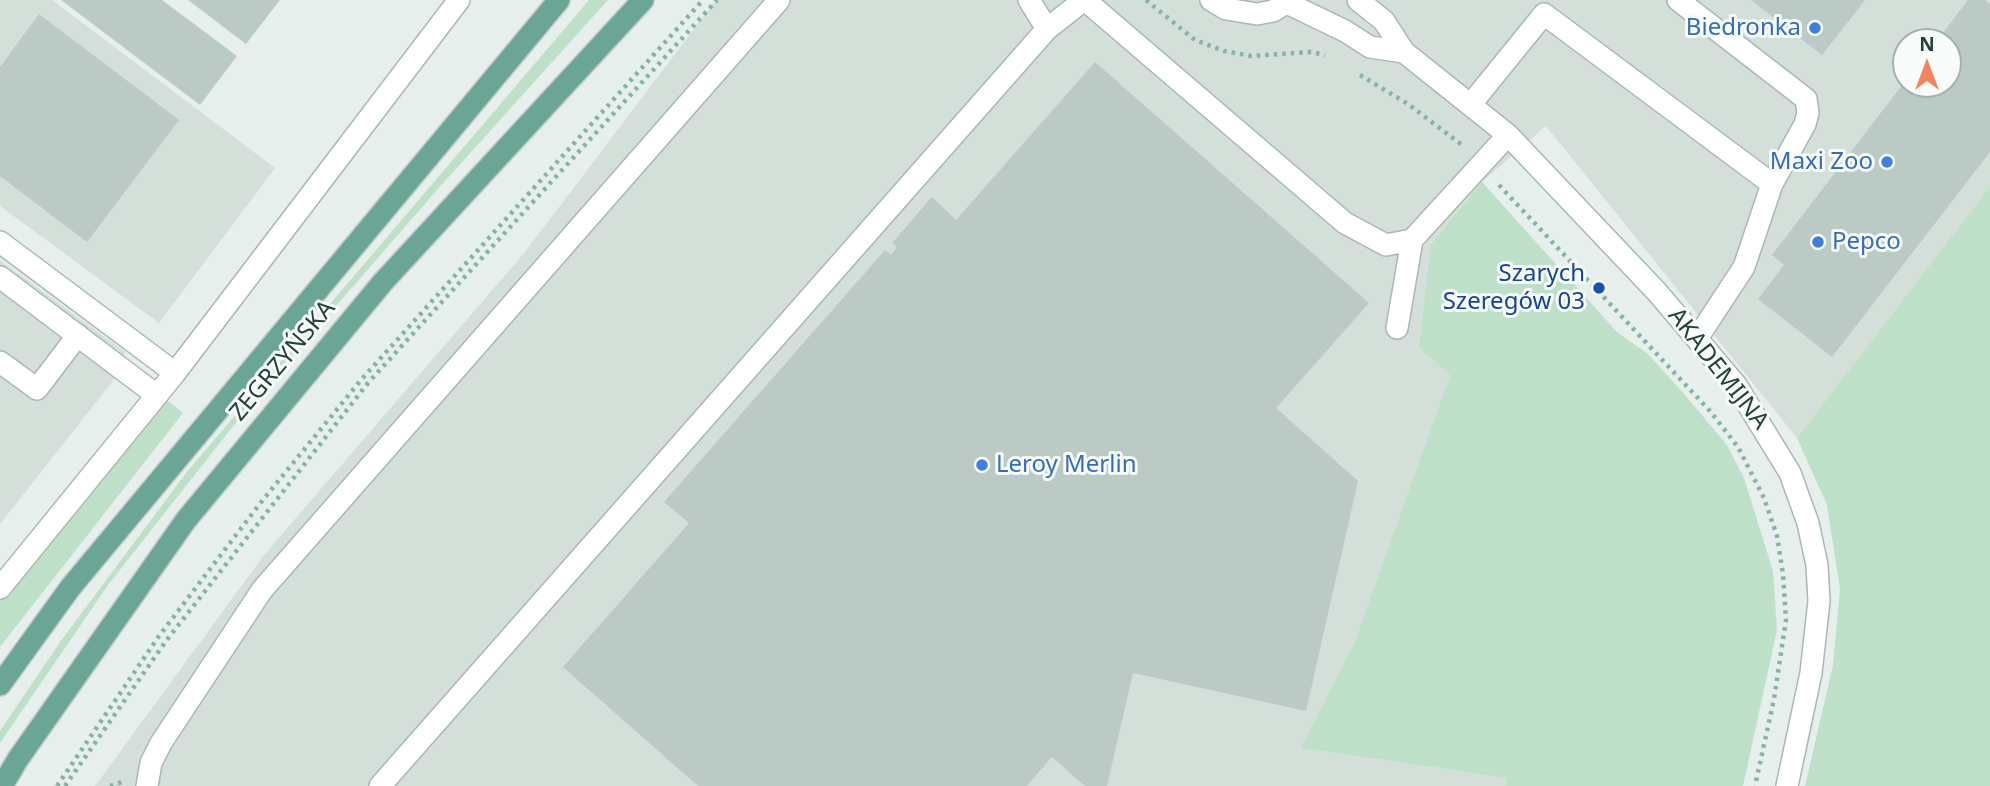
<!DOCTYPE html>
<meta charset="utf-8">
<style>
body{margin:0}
#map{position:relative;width:1990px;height:786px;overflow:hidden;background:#e6efeb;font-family:"Noto Sans",sans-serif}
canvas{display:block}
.north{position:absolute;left:1892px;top:28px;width:70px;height:70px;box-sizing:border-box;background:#f7fbf9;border:2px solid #a3b1ad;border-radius:50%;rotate:0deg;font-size:19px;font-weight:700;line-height:28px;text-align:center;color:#24423a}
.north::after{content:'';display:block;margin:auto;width:24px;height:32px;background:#f4845f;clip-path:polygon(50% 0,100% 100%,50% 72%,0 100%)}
</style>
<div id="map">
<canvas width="1990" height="786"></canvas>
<div class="north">N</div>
</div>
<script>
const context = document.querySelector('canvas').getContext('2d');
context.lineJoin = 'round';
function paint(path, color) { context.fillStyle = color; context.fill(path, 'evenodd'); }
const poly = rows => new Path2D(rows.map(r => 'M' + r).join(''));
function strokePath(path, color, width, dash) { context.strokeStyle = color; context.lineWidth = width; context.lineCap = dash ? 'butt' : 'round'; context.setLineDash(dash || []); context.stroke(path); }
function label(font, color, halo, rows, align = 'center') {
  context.font = font + ' "Noto Sans",sans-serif'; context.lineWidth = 6; context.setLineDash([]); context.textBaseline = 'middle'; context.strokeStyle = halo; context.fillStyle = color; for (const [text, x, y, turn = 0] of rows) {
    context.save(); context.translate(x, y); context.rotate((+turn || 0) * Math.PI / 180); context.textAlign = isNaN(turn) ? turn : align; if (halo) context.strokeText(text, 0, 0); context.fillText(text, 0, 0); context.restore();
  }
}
paint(poly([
 [0,0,52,0,275,168,159,323,0,206],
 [716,0,1990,0,1990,186,1797,438,1546,126,1482,182,1431,244,1450,375,1354,643,1302,748,1507,778,1506,786,95,786,264,555,525,252],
 [1906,42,1948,42,1948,84,1906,84],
 [0,260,125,352,116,377,0,524]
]), '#d4dfda');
paint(poly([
 [589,0,608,0,437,190,249,406,108,585,0,743,0,731,60,642,186,473],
 [1482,182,1617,332,1648,354,1685,395,1727,445,1744,478,1773,571,1777,630,1743,786,1506,786,1507,778,1301,748,1354,643,1450,375,1419,347,1431,244],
 [1990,186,1990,786,1805,786,1833,665,1840,589,1827,505,1797,438],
 [163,397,183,413,0,647,0,600]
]), '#bfe0c8');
paint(poly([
 [61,0,162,0,237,56,200,105],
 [188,0,280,0,246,44],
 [1751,0,1865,0,1822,55],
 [1968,0,1985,0,1990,4,1990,152,1832,357,1758,299,1784,265,1772,255,1906,80,1906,84,1948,84,1948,42,1936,42],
 [39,14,179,120,87,242,0,176,0,67],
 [1095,62,1369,303,1276,408,1358,481,1306,711,1133,673,1107,786,1085,786,1052,757,1027,786,698,786,563,667,689,523,664,502,885,250,891,255,897,247,892,243,932,197,956,220]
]), '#bbcac4');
const minor = poly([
 [1029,0,1047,29],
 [1085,0,1345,223,1386,245,1412,240,1508,135],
 [1211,0,1226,9,1257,14,1273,11,1291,0],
 [1358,0,1384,21,1404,52,1508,135,1657,292,1736,385,1790,473,1808,523,1817,565,1819,601,1811,673,1787,786],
 [1678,0,1806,99,1808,113,1805,124,1772,184],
 [1287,3,1345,31,1370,47,1404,52],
 [1471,104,1544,14,1772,184,1744,267,1698,337],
 [0,242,175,373],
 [0,277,155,394],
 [1397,328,1412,240],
 [0,362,37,389,78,335],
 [0,588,175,373,459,0],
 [147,786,151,763,161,743,262,590,779,0],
 [380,786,1047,29,1084,0]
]);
const major = poly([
 [0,685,70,588,559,0],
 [2,786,18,759,186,520,383,282,643,0]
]);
strokePath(minor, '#a8b8b2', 24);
strokePath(major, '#c2cac8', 24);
strokePath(poly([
 [1146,0,1195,40,1224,51,1251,56,1311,52,1325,55],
 [1360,75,1408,104,1462,145],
 [1499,185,1710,411,1738,447,1764,498,1777,536,1783,574,1786,620,1774,699,1755,786],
 [57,786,159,636,262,501,361,380,703,0],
 [65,786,166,641,368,383,717,0],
 [110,786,122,782]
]), '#86b3a5', 4.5, [3.5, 5]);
strokePath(minor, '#fff', 21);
strokePath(major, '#6aa596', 21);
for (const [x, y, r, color] of [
 [1815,28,7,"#3f7fe0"],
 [1887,162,7,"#3f7fe0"],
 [1818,242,7,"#3f7fe0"],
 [1599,288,7,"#1a4fb4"],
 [982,465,7,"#3f7fe0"]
]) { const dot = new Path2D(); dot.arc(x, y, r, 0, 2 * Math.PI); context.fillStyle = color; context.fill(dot); strokePath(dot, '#f7fbf9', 2.5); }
label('24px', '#366cbe', '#f7fbf9', [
 ["Biedronka",1801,28],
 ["Maxi Zoo",1873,162],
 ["Pepco",1832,242,"left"],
 ["Leroy Merlin",996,465,"left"]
], 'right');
label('24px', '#164399', '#f7fbf9', [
 ["Szarych",1585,274],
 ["Szeregów 03",1585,302]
], 'right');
label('24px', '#24423a', '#f7fbf9', [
 ["ZEGRZYŃSKA",283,361,-50],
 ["AKADEMIJNA",1718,369,52]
]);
</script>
